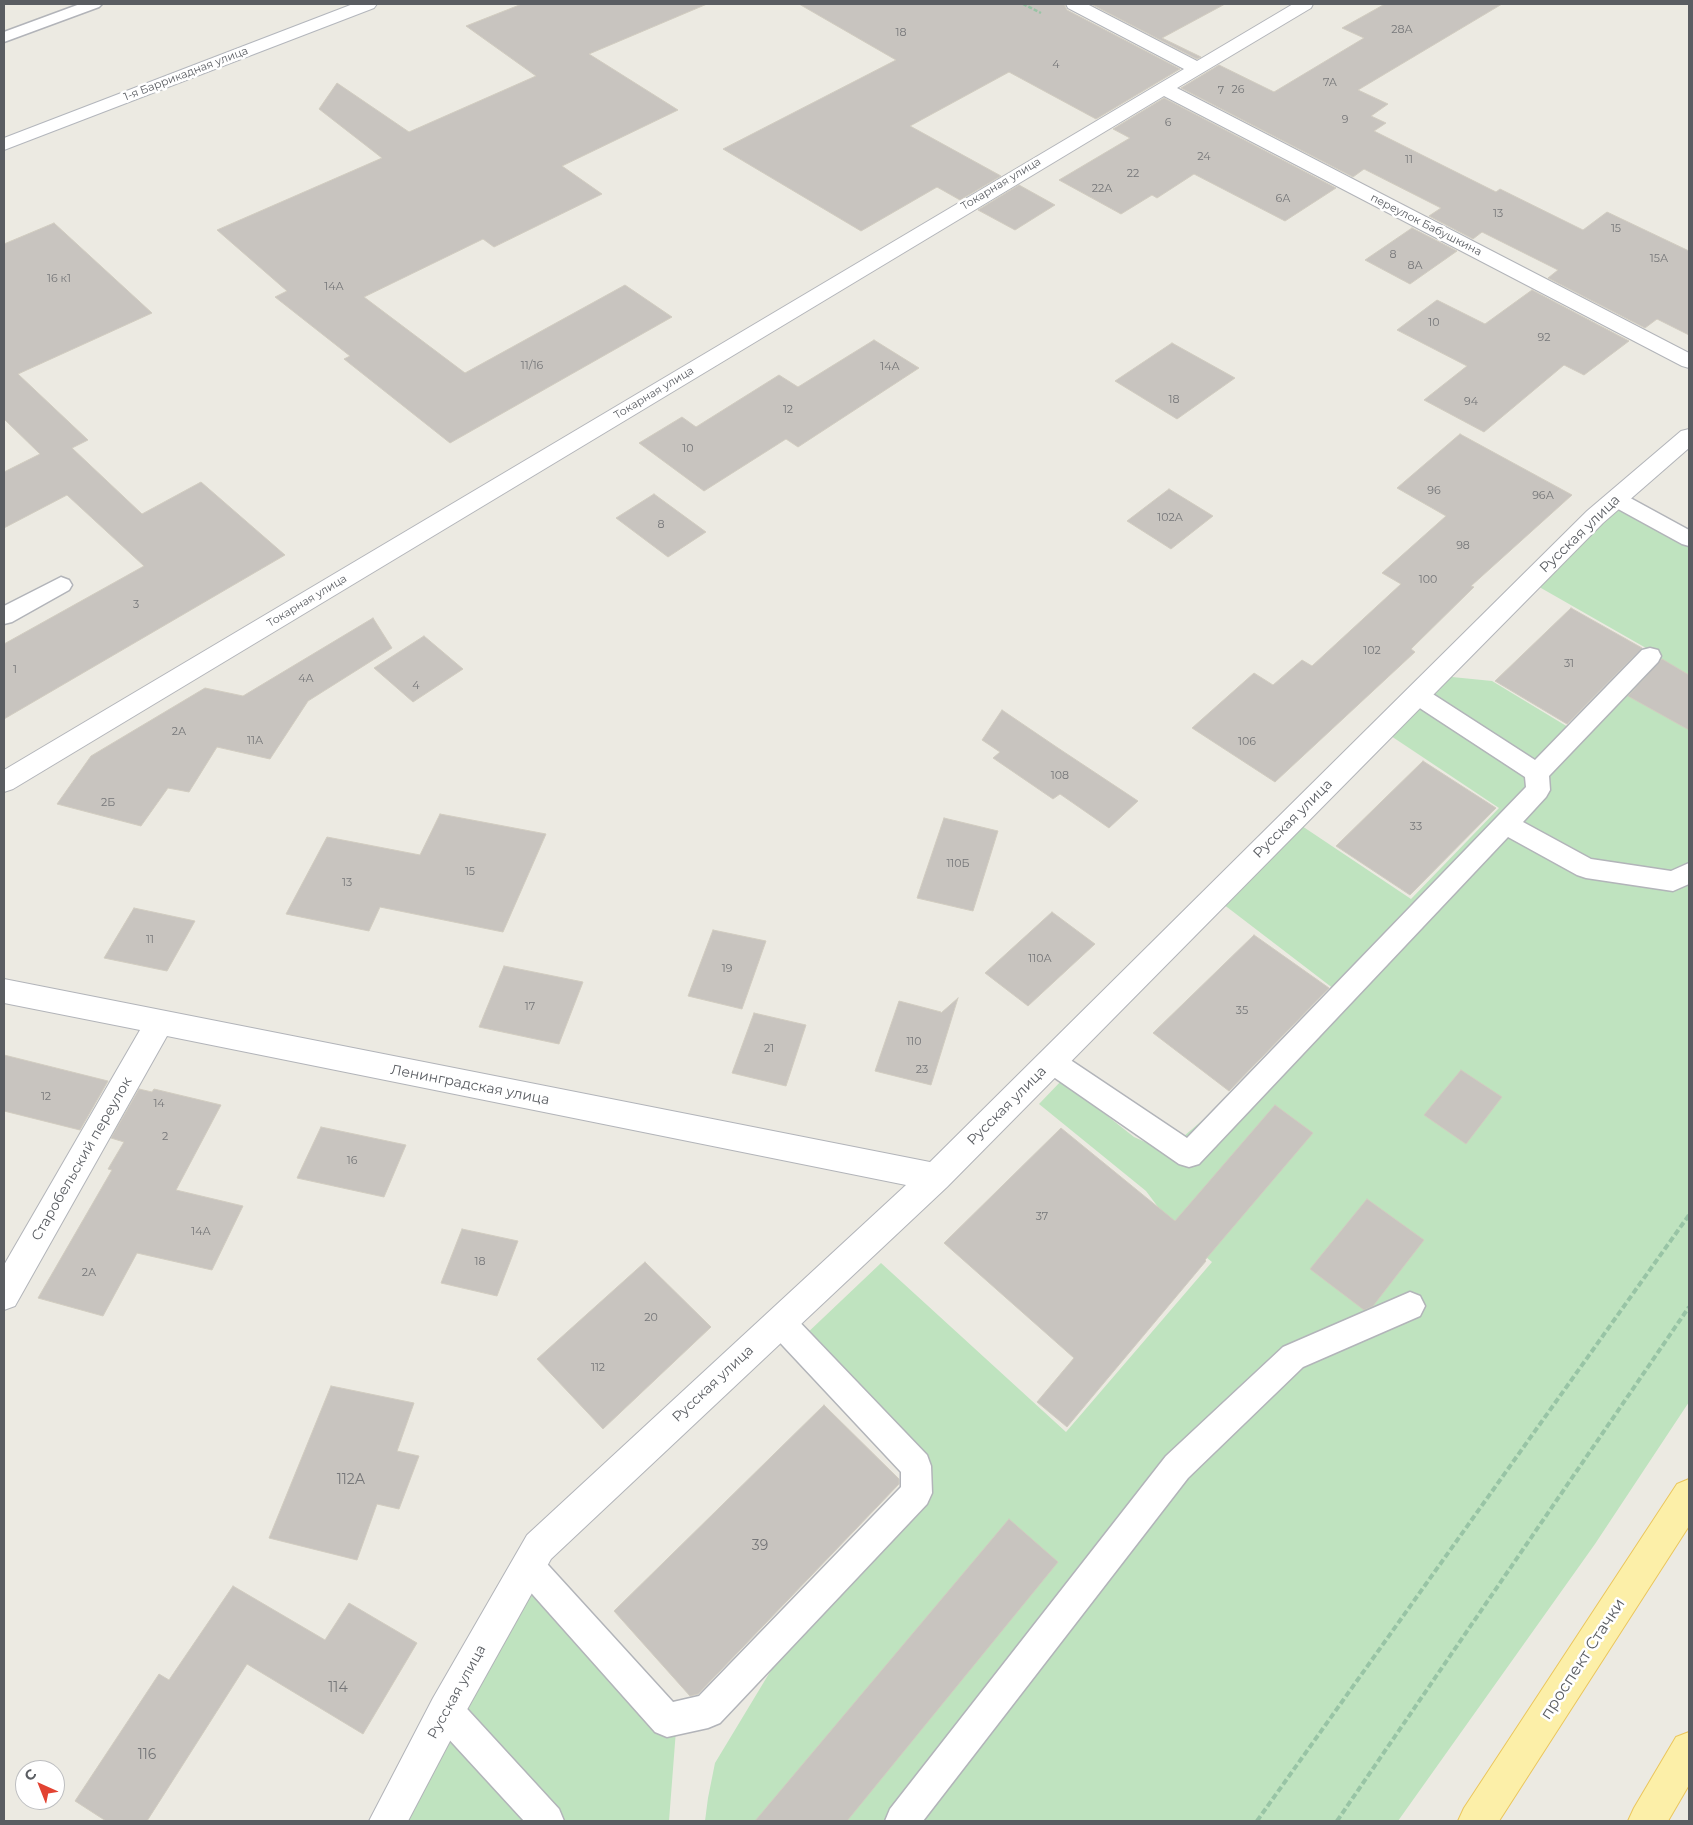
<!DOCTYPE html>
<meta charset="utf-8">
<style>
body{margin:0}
#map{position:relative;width:1693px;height:1825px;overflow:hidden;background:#eceae2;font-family:Montserrat,sans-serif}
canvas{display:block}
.frame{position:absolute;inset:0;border:5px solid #5a5d62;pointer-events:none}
.north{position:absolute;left:15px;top:1760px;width:50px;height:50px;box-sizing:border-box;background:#fff;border:1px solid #bdbec0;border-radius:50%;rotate:316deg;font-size:14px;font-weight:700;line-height:20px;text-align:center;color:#5a5d62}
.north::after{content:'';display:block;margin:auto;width:18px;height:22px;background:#e24332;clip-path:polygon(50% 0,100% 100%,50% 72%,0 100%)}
</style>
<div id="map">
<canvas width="1693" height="1825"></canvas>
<div class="frame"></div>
<div class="north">С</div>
</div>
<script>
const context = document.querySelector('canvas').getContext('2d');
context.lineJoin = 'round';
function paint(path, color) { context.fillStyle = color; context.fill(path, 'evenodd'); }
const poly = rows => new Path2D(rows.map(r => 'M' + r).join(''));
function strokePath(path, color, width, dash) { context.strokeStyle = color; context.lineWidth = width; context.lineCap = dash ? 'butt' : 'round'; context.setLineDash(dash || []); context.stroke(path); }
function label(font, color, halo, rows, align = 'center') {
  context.font = font + ' Montserrat,sans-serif'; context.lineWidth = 5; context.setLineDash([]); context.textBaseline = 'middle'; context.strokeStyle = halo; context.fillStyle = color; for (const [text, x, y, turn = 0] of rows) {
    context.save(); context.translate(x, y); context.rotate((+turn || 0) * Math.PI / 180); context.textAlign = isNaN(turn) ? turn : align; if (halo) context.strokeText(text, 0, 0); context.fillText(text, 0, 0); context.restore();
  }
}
paint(poly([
 [1629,498,1689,531,1689,1402,1595,1544,1398,1821,705,1821,708,1798,715,1763,776,1662,922,1493,803,1337,881,1263,1066,1432,1212,1262,1179,1235,1146,1191,1039,1104,1062,1080,1134,1137,1154,1146,1170,1148,1232,1095,1334,989,1223,904,1302,826,1411,899,1499,808,1391,736,1442,676,1492,681,1568,727,1646,648,1541,588,1538,585],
 [531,1582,676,1730,669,1821,399,1821,452,1718]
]), '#bfe3bf');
const building = poly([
 [522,4,707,4,589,54,678,110,562,166,602,194,494,247,483,239,364,297,465,373,625,285,672,317,450,443,344,359,350,356,275,297,287,291,217,230,382,158,319,109,337,83,409,132,536,76,466,26,522,4],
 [799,4,1064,4,1067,10,1180,69,1096,119,1009,72,910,126,1001,176,960,200,937,187,861,231,723,149,896,60,799,4],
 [1091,4,1225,4,1162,38,1201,57,1197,59,1091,4],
 [1385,4,1502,4,1358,90,1388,104,1371,116,1386,123,1374,131,1496,192,1500,189,1583,230,1607,212,1689,251,1689,335,1657,319,1645,328,1548,278,1558,270,1482,232,1473,239,1429,216,1441,208,1364,169,1353,177,1181,88,1219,65,1274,92,1364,38,1342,28,1385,4],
 [1164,98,1336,188,1285,221,1194,174,1157,198,1152,195,1121,214,1059,180,1130,138,1113,129,1164,98],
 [1019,185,1055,205,1015,230,978,210,1019,185],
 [54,223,152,313,18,374,88,440,72,448,142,514,201,482,285,555,4,719,4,644,144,566,67,495,4,528,4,472,40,454,4,419,4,244,54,223],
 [1412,228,1457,251,1410,284,1365,260,1412,228],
 [1532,290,1629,341,1584,375,1564,365,1484,432,1424,400,1467,366,1397,330,1437,300,1485,324,1532,290],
 [874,340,919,368,798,447,786,439,704,491,639,443,682,417,696,427,779,375,798,387,874,340],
 [1172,343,1235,378,1177,419,1115,381,1172,343],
 [1460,434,1572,495,1471,586,1474,587,1411,649,1415,652,1275,782,1192,728,1254,673,1273,685,1302,660,1312,666,1401,584,1382,573,1446,516,1397,488,1460,434],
 [1169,489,1213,516,1171,549,1127,521,1169,489],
 [654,494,706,532,668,557,616,518,654,494],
 [1571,608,1642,648,1567,724,1495,681,1571,608],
 [373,618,392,648,308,701,270,759,217,747,189,792,168,788,141,826,57,804,91,756,205,688,243,696,373,618],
 [424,636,463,669,413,702,374,668,424,636],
 [1662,659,1689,675,1689,730,1628,696,1662,659],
 [1002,710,1058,748,1138,801,1109,828,1060,794,1053,799,993,758,1000,752,982,740,1002,710],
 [1423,761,1496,808,1410,895,1336,846,1423,761],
 [440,814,546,834,503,932,380,907,369,931,286,914,327,837,420,855,440,814],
 [944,818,998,831,973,911,917,898,944,818],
 [134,908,195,921,167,971,104,958,134,908],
 [1052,912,1095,944,1028,1006,985,973,1052,912],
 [713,930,766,941,742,1009,688,996,713,930],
 [1254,935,1329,988,1229,1091,1153,1033,1254,935],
 [504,966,583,982,559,1044,479,1027,504,966],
 [958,998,931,1085,875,1071,899,1001,941,1012,941,1013,958,998],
 [754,1013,806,1025,786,1086,732,1073,754,1013],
 [4,1055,108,1081,80,1130,4,1111,4,1055],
 [1461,1070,1502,1097,1466,1144,1424,1115,1461,1070],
 [139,1089,152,1092,154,1089,221,1105,176,1190,243,1206,212,1270,137,1253,103,1316,38,1298,112,1170,108,1169,124,1142,111,1138,139,1089],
 [1275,1105,1313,1133,1205,1260,1206,1261,1067,1427,1037,1402,1074,1358,944,1243,1061,1128,1175,1221,1275,1105],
 [321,1127,406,1145,384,1197,297,1178,321,1127],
 [1367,1199,1424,1240,1373,1306,1364,1310,1310,1269,1367,1199],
 [462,1229,518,1241,497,1296,441,1283,462,1229],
 [645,1262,711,1327,603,1429,537,1359,645,1262],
 [331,1386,414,1403,397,1451,419,1456,399,1509,377,1504,357,1560,269,1538,331,1386],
 [824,1405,899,1479,899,1484,698,1694,690,1696,614,1611,824,1405],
 [1009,1519,1058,1562,847,1821,755,1821,1009,1519],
 [233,1586,325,1640,349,1603,417,1643,363,1734,247,1664,147,1821,106,1821,75,1801,159,1674,169,1680,233,1586]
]);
paint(building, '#c8c4bf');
strokePath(building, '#d1ccc0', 1);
const lane = poly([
 [80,4,102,4,99,7,4,42,4,32,80,4],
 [1616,492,1623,494,1689,530,1689,546,1682,544,1609,504,1606,499,1609,494,1616,492],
 [61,577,69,580,72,585,69,590,12,622,4,624,4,606,61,577],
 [1650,648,1658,650,1661,656,1658,662,1549,776,1550,790,1546,797,1523,822,1591,859,1671,871,1689,863,1689,884,1673,891,1586,878,1577,875,1508,837,1199,1164,1189,1167,1179,1164,1042,1069,1038,1061,1042,1053,1051,1049,1060,1053,1187,1138,1526,787,1525,777,1409,701,1406,695,1409,689,1417,687,1425,689,1535,760,1642,650,1650,648],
 [1410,1292,1420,1296,1425,1306,1420,1316,1303,1367,1188,1478,923,1821,885,1821,890,1809,1166,1456,1283,1347,1410,1292],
 [780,1308,790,1312,927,1455,931,1466,932,1493,927,1504,720,1723,708,1728,667,1737,655,1732,517,1577,512,1566,517,1555,528,1550,539,1555,673,1702,699,1696,901,1487,901,1472,770,1332,765,1322,770,1312,780,1308],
 [446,1694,458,1699,559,1809,564,1821,524,1821,434,1723,429,1711,434,1699,446,1694]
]);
const street = poly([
 [1066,4,1087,4,1197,61,1293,4,1313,4,1311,8,1177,88,1689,353,1689,368,1682,366,1164,96,13,789,4,792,4,770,1184,69,1068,8,1066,4],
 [1689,429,1689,448,1603,523,947,1187,551,1559,459,1724,408,1821,369,1821,433,1698,527,1535,906,1185,167,1036,15,1306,4,1310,4,1265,140,1030,4,1003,4,979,930,1162,1587,511,1681,431,1689,429]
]);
const secondary = poly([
 [353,4,377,4,374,8,4,150,4,138,353,4]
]);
const primary = poly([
 [1689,1479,1689,1526,1499,1821,1458,1821,1464,1808,1677,1484,1689,1479],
 [1689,1732,1689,1785,1668,1821,1628,1821,1634,1808,1676,1737,1689,1732]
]);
strokePath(lane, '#b2b4b9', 3);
strokePath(street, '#b2b4b9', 2);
strokePath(secondary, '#b3b6bc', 2);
strokePath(primary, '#ebc65c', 2);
strokePath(poly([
 [1023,4,1041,13]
]), '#98c4a5', 2.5, [4, 2]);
strokePath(poly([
 [1257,1821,1689,1215],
 [1337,1821,1689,1307]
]), '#98c4a5', 4, [6, 3]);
paint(lane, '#fff');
paint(street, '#fff');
paint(secondary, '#fff');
paint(primary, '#fcefa8');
label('11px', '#767779', null, [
 ["28А",1402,30],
 ["18",901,33],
 ["4",1056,65],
 ["7А",1330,83],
 ["26",1238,90],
 ["7",1221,91],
 ["9",1345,120],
 ["6",1168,123],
 ["24",1204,157],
 ["11",1409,160],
 ["22",1133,174],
 ["22А",1102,189],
 ["6А",1283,199],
 ["13",1498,214],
 ["15",1616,229],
 ["8",1393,255],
 ["15А",1659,259],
 ["8А",1415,266],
 ["16 к1",59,279],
 ["14А",334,287],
 ["10",1434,323],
 ["92",1544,338],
 ["11/16",532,366],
 ["14А",890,367],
 ["18",1174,400],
 ["94",1471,402],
 ["12",788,410],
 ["10",688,449],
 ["96",1434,491],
 ["96А",1543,496],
 ["102А",1170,518],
 ["8",661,525],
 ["98",1463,546],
 ["100",1428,580],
 ["3",136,605],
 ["102",1372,651],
 ["31",1569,664],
 ["1",15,670],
 ["4А",306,679],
 ["4",416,686],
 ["2А",179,732],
 ["11А",255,741],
 ["106",1247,742],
 ["108",1060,776],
 ["2Б",108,803],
 ["33",1416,827],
 ["110Б",958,864],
 ["15",470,872],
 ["13",347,883],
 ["11",150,940],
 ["110А",1040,959],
 ["19",727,969],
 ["17",530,1007],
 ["35",1242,1011],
 ["110",914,1042],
 ["21",769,1049],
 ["23",922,1070],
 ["12",46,1097],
 ["14",159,1104],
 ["2",165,1137],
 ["16",352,1161],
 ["37",1042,1217],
 ["14А",201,1232],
 ["18",480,1262],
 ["2А",89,1273],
 ["20",651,1318],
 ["112",598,1368]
]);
label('11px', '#5a5d62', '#fff', [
 ["1-я Баррикадная улица",186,74,-21],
 ["Токарная улица",1001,184,-31],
 ["переулок Бабушкина",1426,225,27],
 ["Токарная улица",654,393,-31],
 ["Токарная улица",307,601,-31]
]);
label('14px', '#5a5d62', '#fff', [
 ["Русская улица",1580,534,-44],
 ["Русская улица",1293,819,-45],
 ["Ленинградская улица",470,1085,11],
 ["Русская улица",1007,1106,-45],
 ["Старобельский переулок",82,1159,-60],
 ["Русская улица",713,1384,-43],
 ["Русская улица",457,1692,-61]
]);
label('14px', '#767779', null, [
 ["112А",351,1480],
 ["39",760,1546],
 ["114",338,1688],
 ["116",147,1755]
]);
label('16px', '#5a5d62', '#fff', [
 ["проспект Стачки",1583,1659,-57]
]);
</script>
